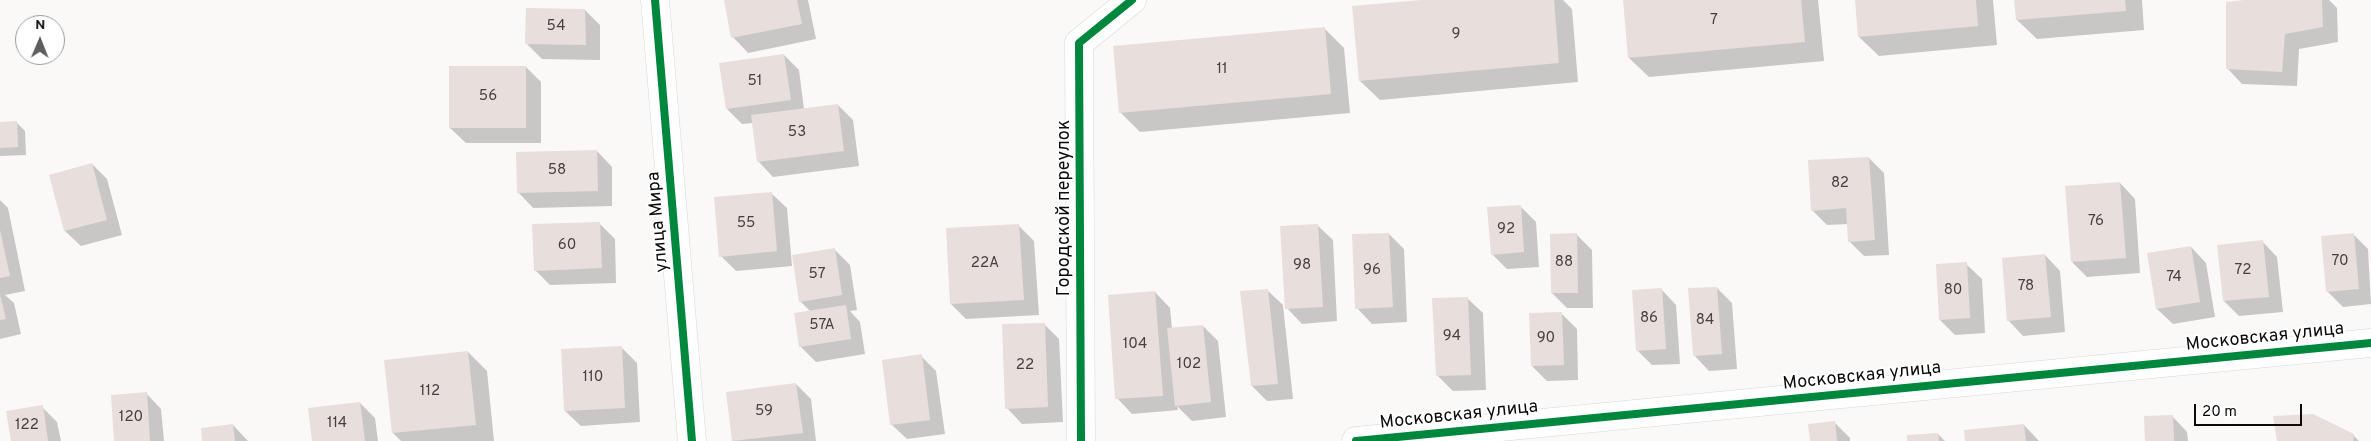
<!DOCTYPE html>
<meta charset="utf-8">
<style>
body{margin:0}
#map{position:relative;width:2371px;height:441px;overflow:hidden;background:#fbf9f7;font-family:Overpass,sans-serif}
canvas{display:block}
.north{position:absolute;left:15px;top:15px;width:50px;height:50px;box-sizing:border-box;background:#fff;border:1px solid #9e9d9d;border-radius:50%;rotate:1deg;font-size:14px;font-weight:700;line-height:20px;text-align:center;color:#0d0b0a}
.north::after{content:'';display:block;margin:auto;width:18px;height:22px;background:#605e5d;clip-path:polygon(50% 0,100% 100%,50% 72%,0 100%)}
.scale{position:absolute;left:2194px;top:404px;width:108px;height:22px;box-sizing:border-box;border:2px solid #0d0b0a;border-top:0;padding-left:6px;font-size:15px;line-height:18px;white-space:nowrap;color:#0d0b0a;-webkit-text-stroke:4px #fff;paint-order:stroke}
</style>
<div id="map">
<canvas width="2371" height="441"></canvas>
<div class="north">N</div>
<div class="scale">20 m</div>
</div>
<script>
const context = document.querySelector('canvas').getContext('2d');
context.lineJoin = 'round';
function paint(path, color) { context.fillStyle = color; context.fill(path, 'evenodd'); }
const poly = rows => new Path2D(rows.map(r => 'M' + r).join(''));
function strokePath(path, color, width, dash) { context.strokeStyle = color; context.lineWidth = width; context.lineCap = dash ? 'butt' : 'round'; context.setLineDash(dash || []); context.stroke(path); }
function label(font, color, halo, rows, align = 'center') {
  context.font = font + ' Overpass,sans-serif'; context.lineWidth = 4; context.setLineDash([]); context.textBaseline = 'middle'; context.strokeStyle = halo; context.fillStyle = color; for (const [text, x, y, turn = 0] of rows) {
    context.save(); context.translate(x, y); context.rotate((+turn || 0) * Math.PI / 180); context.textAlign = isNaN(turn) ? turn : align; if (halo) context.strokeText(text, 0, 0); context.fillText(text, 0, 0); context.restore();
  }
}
paint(poly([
 [725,0,808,0,816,39,748,53,733,37],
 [1435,0,1563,0,1572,9,1578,82,1380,100,1360,81],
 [1624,0,1818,0,1824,61,1649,77,1629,58],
 [1856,0,1993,0,1997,45,1879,56,1859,37],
 [2015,0,2142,0,2144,30,2037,39,2017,20],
 [2255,0,2329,0,2337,8,2338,42,2299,49,2297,86,2242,84,2227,68],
 [585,10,600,25,600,60,542,59,527,44],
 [1325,29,1344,48,1350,113,1140,132,1120,112],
 [784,55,799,70,804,109,838,105,853,120,859,166,773,177,758,161,753,123,742,124,727,109],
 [526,67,541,82,541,143,466,143,450,128],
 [17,123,25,131,26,155,0,156,0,124],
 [597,151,612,167,612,206,533,208,518,192],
 [1869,158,1884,173,1889,255,1864,256,1849,241,1848,224,1827,225,1812,210],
 [92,164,107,179,122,235,81,246,65,231,50,175],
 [2120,183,2135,199,2140,273,2087,277,2072,262],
 [771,193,787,208,792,266,736,271,721,256],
 [0,200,8,208,25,291,5,295,14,303,21,334,0,339],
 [1520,206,1536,222,1539,267,1507,269,1492,254],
 [600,224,615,239,616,283,550,285,535,270],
 [1317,225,1333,240,1337,321,1302,324,1287,308],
 [1019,226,1034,241,1039,315,966,319,951,304],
 [1389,234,1404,249,1407,322,1372,324,1357,308],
 [2353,234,2368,249,2371,304,2343,307,2327,291],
 [1577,235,1592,250,1593,308,1567,308,1552,293],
 [2262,241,2277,257,2283,312,2239,316,2224,301],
 [2191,247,2206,263,2215,317,2173,324,2157,309],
 [835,250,850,265,857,310,850,311,860,322,865,354,816,362,800,346,811,312,800,301],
 [2045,255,2060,271,2065,332,2023,336,2008,320],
 [1966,264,1982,279,1985,333,1955,335,1940,320],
 [1717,288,1732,303,1737,369,1709,371,1694,355],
 [1661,289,1676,305,1680,364,1652,365,1637,350],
 [1267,290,1283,305,1293,399,1267,401,1252,386],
 [1155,292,1170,308,1172,329,1203,326,1218,341,1226,417,1192,421,1177,406,1178,410,1132,414,1117,398],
 [1467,298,1483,313,1486,390,1453,391,1438,376],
 [1562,314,1577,329,1578,380,1547,381,1532,366],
 [1044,324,1059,339,1063,422,1022,424,1007,408],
 [621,347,637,363,640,422,581,426,565,411],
 [468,352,487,371,494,441,401,441,393,433],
 [921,356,936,371,945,434,907,439,891,424],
 [796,384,811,399,816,441,733,441,727,393],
 [146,393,161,409,164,441,116,441],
 [360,403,375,418,378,441,313,441],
 [42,407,57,422,61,441,12,441],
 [2172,416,2187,432,2188,441,2146,441],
 [1834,422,1850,438,1850,441,1811,441],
 [233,425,248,441,203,441],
 [2024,425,2039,441,1966,441],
 [1938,434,1945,441,1908,441],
 [2353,435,2359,441,2279,441]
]), '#0003');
paint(poly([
 [724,0,797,0,802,24,731,38],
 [1421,0,1554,0,1559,63,1359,81,1352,6],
 [1623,0,1801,0,1805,42,1628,58],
 [1855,0,1976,0,1978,26,1858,37],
 [2014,0,2125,0,2126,11,2016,20],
 [2244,0,2322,0,2323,27,2285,34,2282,72,2226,69,2226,2],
 [526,8,585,9,586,45,525,44],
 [1325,27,1331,94,1119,113,1113,46],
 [784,54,791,100,726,109,719,63],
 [449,66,526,66,526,128,449,128],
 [838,104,844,151,757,162,751,115],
 [17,121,18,147,0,148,0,122],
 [597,150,598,191,517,193,516,152],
 [1869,157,1875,240,1848,242,1846,208,1811,211,1808,160],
 [92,163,107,220,64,231,49,175],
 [2120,182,2126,258,2071,262,2065,186],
 [772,192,777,251,719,257,714,197],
 [1521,205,1524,252,1491,255,1487,207],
 [600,222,602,268,534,271,532,224],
 [1019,224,1024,300,950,304,946,228],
 [1318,224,1323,307,1285,309,1280,226],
 [0,230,10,276,0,278],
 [1389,233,1393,307,1355,309,1352,234],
 [1577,233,1578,293,1551,293,1550,234],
 [2354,233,2359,289,2326,292,2321,236],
 [2263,240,2269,297,2223,301,2217,245],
 [2191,246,2200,302,2156,309,2147,253],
 [835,248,842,295,799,302,792,255],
 [2045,254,2051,317,2007,321,2002,258],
 [1967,262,1970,318,1939,320,1936,264],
 [1717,287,1722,354,1693,356,1688,288],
 [1662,288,1666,349,1636,351,1632,290],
 [1268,289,1278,384,1251,386,1240,291],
 [1155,291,1163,396,1115,399,1108,295],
 [0,295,6,319,0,320],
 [1468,297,1471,375,1436,376,1432,298],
 [846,305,851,339,799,347,794,313],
 [1562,312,1564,365,1531,366,1529,313],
 [1045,323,1048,407,1005,409,1002,324],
 [1203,325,1211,402,1175,406,1167,328],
 [622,346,625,408,564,411,561,349],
 [468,351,476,425,392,433,384,360],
 [922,354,930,420,890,425,882,360],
 [796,383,803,433,732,441,726,392],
 [147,392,150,441,114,441,111,395],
 [360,402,365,441,312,441,308,408],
 [43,405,48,441,11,441,6,411],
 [2313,414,2354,434,2353,441,2277,441,2273,416],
 [2173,415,2174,441,2145,441,2144,416],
 [1835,421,1837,441,1810,441,1808,424],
 [233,424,235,441,202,441,201,428],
 [2024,424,2026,441,1965,441,1964,430],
 [1938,433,1939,441,1907,441,1907,435]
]), '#e8dedc');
const street = poly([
 [655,0,692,441],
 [1081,441,1079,43,1132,0]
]);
const secondary = poly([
 [1356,441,2371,343]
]);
strokePath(street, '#d8d7d5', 29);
strokePath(secondary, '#d8d7d5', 29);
strokePath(street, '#fefefe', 28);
strokePath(secondary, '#fefefe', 28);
strokePath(poly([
 [655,0,692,441],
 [1081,441,1079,43,1132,0],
 [1356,441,2371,343]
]), '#00873e', 8);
label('15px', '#464241', null, [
 ["7",1714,21],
 ["54",556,27],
 ["9",1456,35],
 ["11",1222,70],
 ["51",755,82],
 ["56",488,97],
 ["53",797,133],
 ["58",557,171],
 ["82",1840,184],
 ["76",2096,222],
 ["55",746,224],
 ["92",1506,230],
 ["60",567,246],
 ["70",2340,262],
 ["88",1564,263],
 ["22А",985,264],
 ["98",1302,266],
 ["96",1372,271],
 ["72",2243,271],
 ["57",817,275],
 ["74",2174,278],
 ["78",2026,287],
 ["80",1953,291],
 ["86",1649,319],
 ["84",1705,321],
 ["57А",822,326],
 ["94",1452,337],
 ["90",1546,339],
 ["104",1135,345],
 ["102",1189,365],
 ["22",1025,366],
 ["110",593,378],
 ["112",430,392],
 ["59",764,412],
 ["120",131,418],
 ["114",337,424],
 ["122",27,426]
]);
label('18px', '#0d0b0a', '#fff', [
 ["Городской переулок",1065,208,-90],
 ["улица Мира",659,222,-95],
 ["Московская улица",2265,338,-6],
 ["Московская улица",1862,377,-6],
 ["Московская улица",1459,416,-6]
]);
</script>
